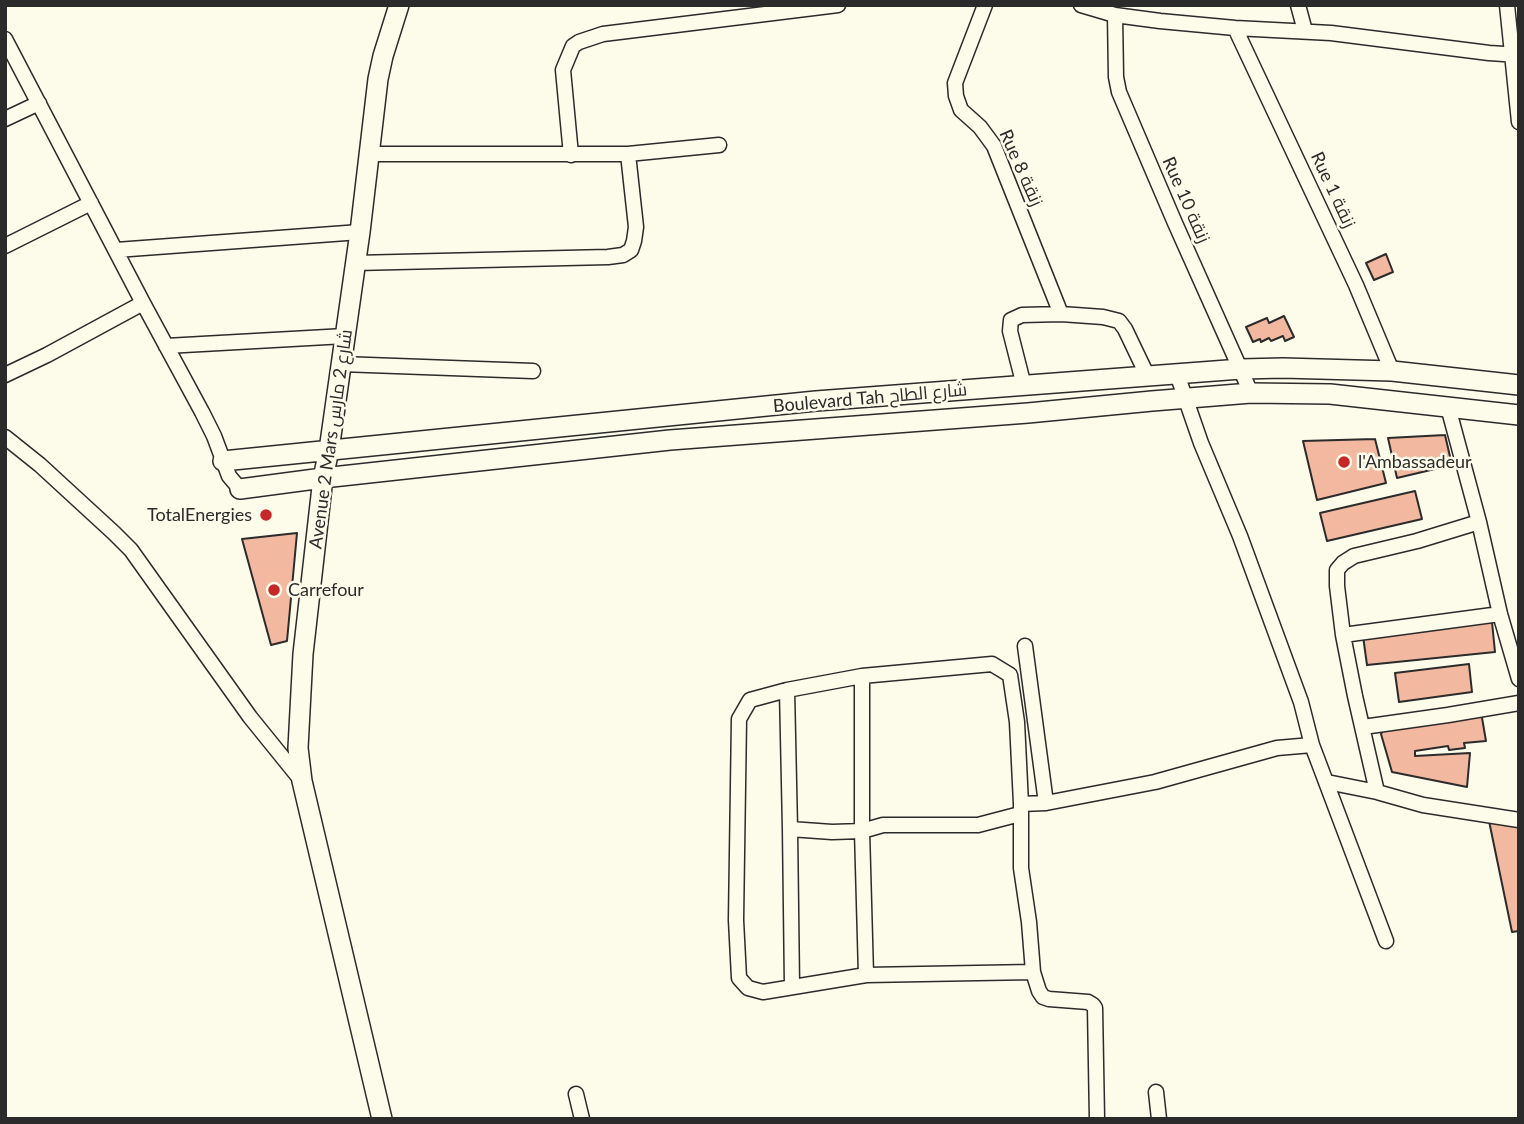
<!DOCTYPE html>
<meta charset="utf-8">
<style>
body{margin:0}
#map{position:relative;width:1524px;height:1124px;overflow:hidden;background:#fdfbea;font-family:Lato,sans-serif}
canvas{display:block}
.frame{position:absolute;inset:0;border:7px solid #2b2b2b;pointer-events:none}
</style>
<div id="map">
<canvas width="1524" height="1124"></canvas>
<div class="frame"></div>
</div>
<script>
const context = document.querySelector('canvas').getContext('2d');
context.lineJoin = 'round';
function paint(path, color) { context.fillStyle = color; context.fill(path, 'evenodd'); }
const poly = rows => new Path2D(rows.map(r => 'M' + r).join(''));
function strokePath(path, color, width, dash) { context.strokeStyle = color; context.lineWidth = width; context.lineCap = dash ? 'butt' : 'round'; context.setLineDash(dash || []); context.stroke(path); }
function label(font, color, halo, rows, align = 'center') {
  context.font = font + ' Lato,Cairo,sans-serif'; context.lineWidth = 5; context.setLineDash([]); context.textBaseline = 'middle'; context.strokeStyle = halo; context.fillStyle = color; for (const [text, x, y, turn = 0] of rows) {
    context.save(); context.translate(x, y); context.rotate((+turn || 0) * Math.PI / 180); context.textAlign = isNaN(turn) ? turn : align; if (halo) context.strokeText(text, 0, 0); context.fillText(text, 0, 0); context.restore();
  }
}
const building = poly([
 [1386,254,1393,272,1374,280,1366,263,1386,254],
 [1284,316,1294,337,1285,341,1283,336,1271,341,1269,338,1261,342,1260,339,1253,342,1246,327,1267,318,1269,323,1284,316],
 [1445,435,1452,465,1397,478,1388,438,1445,435],
 [1375,439,1386,483,1317,500,1303,441,1375,439],
 [1415,491,1422,519,1327,541,1320,513,1415,491],
 [297,533,287,641,271,645,242,539,297,533],
 [1492,622,1495,652,1367,665,1363,636,1492,622],
 [1469,664,1472,692,1399,702,1395,673,1469,664],
 [1481,712,1486,741,1464,743,1465,748,1449,750,1448,746,1415,751,1415,756,1470,753,1467,787,1392,772,1381,734,1383,730,1481,712],
 [1489,821,1519,827,1519,931,1512,932,1489,821]
]);
paint(building, '#f2b8a0');
strokePath(building, '#2b2b2b', 2);
const street = poly([
 [985,5,955,83,956,96,961,110,980,127,994,146,1061,314],
 [1081,5,1115,15,1160,21,1235,28,1331,33,1489,53,1519,55],
 [1298,5,1305,31],
 [1507,5,1519,122],
 [1115,15,1116,77,1119,92,1175,223,1251,393],
 [1235,28,1356,285,1392,371],
 [5,39,143,303,202,412,214,436,229,476,240,489],
 [5,119,39,103],
 [370,154,628,154,719,145],
 [571,155,563,70,573,46,579,42,603,34,838,5],
 [5,246,91,203],
 [116,250,360,232],
 [355,263,608,257,623,255,631,250,634,241,636,227,628,154],
 [166,346,345,336],
 [341,364,533,371],
 [1177,374,1201,443,1240,536,1301,702,1312,745,1386,941],
 [5,375,47,355,143,303],
 [1024,386,1010,331,1011,320,1022,315,1061,314,1103,317,1119,321,1125,329,1148,377],
 [1448,407,1479,522,1500,614,1519,679],
 [5,437,40,465,114,533,131,550,250,717,301,780],
 [1343,635,1500,614],
 [1025,646,1046,803],
 [862,676,862,831,866,975],
 [787,690,790,829,832,832,862,831,883,825,978,825,1020,814],
 [1363,727,1448,715,1519,703],
 [1327,782,1377,792,1423,805,1519,820],
 [1377,792,1355,696,1343,635,1337,586,1337,570,1343,563,1354,556,1417,541,1479,522],
 [1021,804,1017,722,1010,675,992,664,862,676,787,690,750,700,739,719,736,920,739,978,748,988,763,992,866,975,1033,972],
 [790,829,792,986],
 [1156,1092,1159,1119],
 [576,1094,582,1119],
 [1097,1119,1095,1008,1093,1005,1088,1002,1049,999,1043,997,1039,991,1033,972,1029,922,1021,868,1021,804,1046,803,1155,782,1277,748,1312,745]
]);
const secondary = poly([
 [223,461,816,401,1241,369,1283,368,1392,371,1519,385],
 [240,489,323,478,670,440,1028,413,1152,401,1251,393,1330,394,1519,415],
 [382,1119,302,781,298,748,303,654,323,478,329,450,360,232,378,79,383,56,399,5]
]);
strokePath(street, '#2b2b2b', 17);
strokePath(secondary, '#2b2b2b', 22);
strokePath(street, '#fdfbea', 14);
strokePath(secondary, '#fdfbea', 19);
for (const [x, y, r, color] of [
 [1344,462,7,"#c62828"],
 [266,515,7,"#c62828"],
 [274,590,7,"#c62828"]
]) { const dot = new Path2D(); dot.arc(x, y, r, 0, 2 * Math.PI); context.fillStyle = color; context.fill(dot); strokePath(dot, '#fdfbea', 2.5); }
label('18px', '#2b2b2b', '#fdfbea', [
 ["Rue 8 زنقة",1021,168,66],
 ["Rue 1 زنقة",1333,190,65],
 ["Rue 10 زنقة",1186,200,66],
 ["Boulevard Tah شارع الطاح",870,398,-5],
 ["Avenue 2 Mars شارع 2 مارس",331,439,-82]
]);
label('18px', '#2b2b2b', '#fdfbea', [
 ["l'Ambassadeur",1358,462],
 ["TotalEnergies",252,515,"right"],
 ["Carrefour",288,590]
], 'left');
</script>
